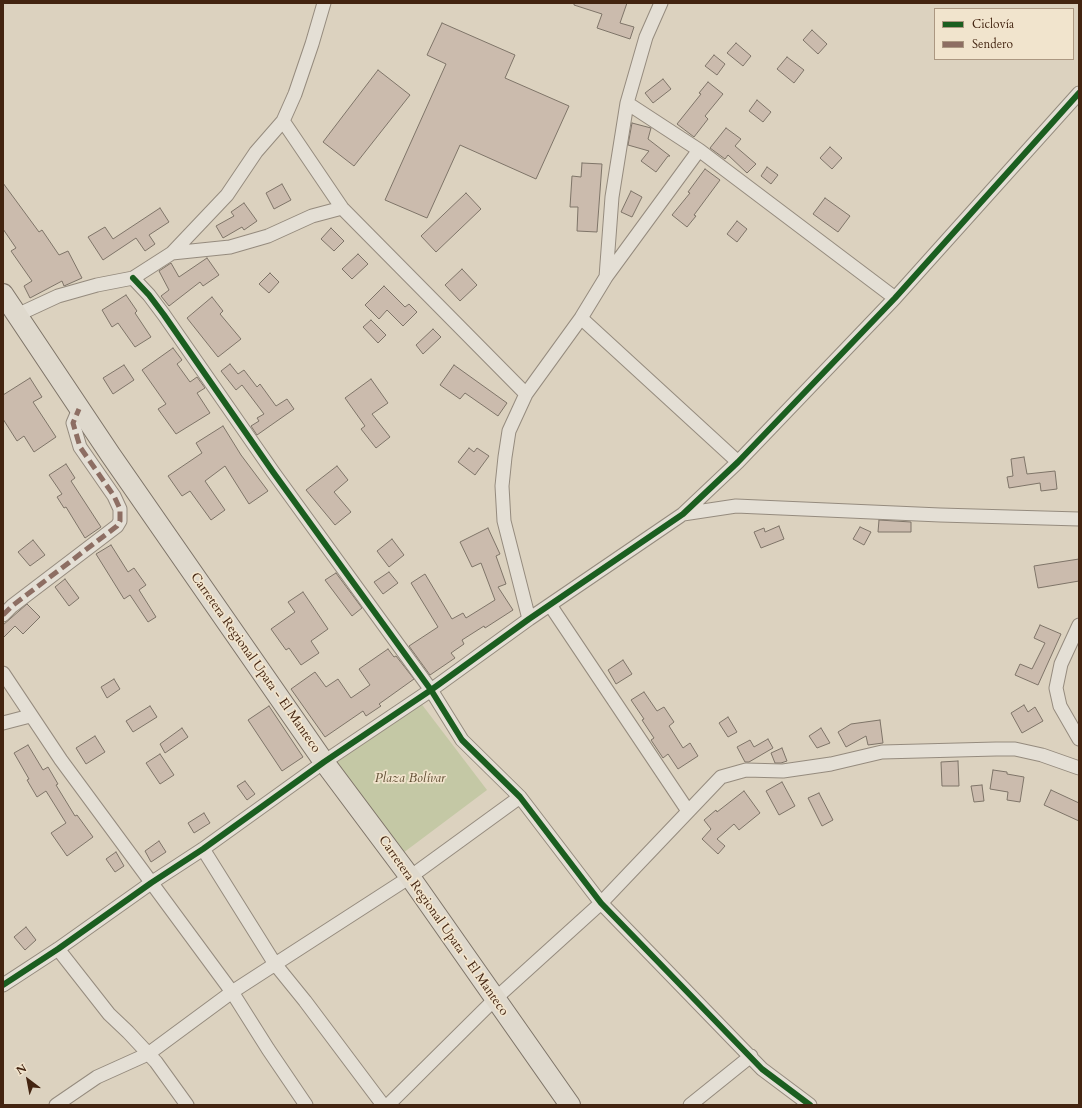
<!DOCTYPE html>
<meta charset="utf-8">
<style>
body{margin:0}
#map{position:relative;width:1082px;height:1108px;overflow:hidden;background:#dcd2bf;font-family:Cardo,serif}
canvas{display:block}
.frame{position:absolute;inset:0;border:4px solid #432410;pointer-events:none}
.legend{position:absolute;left:934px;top:8px;width:140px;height:52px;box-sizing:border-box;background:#f1e4cd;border:1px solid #ab9781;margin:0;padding:5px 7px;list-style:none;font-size:12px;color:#432410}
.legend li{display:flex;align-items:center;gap:8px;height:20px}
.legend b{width:20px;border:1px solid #ab9781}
.north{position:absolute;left:8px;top:1060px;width:40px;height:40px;-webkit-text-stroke:3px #f1e4cd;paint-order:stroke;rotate:328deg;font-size:11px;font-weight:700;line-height:16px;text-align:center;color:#432410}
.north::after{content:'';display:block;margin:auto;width:14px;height:18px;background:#432410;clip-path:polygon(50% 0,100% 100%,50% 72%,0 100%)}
</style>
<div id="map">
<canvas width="1082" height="1108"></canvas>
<div class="frame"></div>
<ul class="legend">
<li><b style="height:5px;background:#1b5e20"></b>Ciclovía</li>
<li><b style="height:5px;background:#8d6e63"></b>Sendero</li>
</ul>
<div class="north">N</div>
</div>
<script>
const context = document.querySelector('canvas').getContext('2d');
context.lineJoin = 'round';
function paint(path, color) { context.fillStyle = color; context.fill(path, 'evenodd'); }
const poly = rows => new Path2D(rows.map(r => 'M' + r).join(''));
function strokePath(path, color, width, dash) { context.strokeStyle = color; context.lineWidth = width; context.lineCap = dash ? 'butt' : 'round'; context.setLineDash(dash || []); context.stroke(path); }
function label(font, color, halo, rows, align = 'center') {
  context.font = font + ' Cardo,serif'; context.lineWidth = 3.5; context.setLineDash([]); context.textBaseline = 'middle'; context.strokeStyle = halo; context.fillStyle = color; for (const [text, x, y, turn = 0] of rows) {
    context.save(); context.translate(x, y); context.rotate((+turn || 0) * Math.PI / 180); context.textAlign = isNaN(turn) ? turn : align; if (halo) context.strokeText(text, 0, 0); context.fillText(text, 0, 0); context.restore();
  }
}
paint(poly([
 [420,702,487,790,399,856,333,765]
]), '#c4c8a5');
const building = poly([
 [574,3,627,3,620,23,634,27,630,39,597,28,602,14,574,5,574,3],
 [442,23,515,55,505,78,569,106,536,179,460,145,427,218,385,200,446,64,427,55,442,23],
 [812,30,827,44,818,54,803,40,812,30],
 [736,43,751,56,743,66,727,53,736,43],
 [714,55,725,64,717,75,705,66,714,55],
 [787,57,804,70,794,83,777,69,787,57],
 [378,70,410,95,354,166,323,142,378,70],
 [663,79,671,89,653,103,645,93,663,79],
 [708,82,723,94,705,116,708,119,694,137,677,124,701,94,699,93,708,82],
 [757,100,771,112,763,122,749,111,757,100],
 [632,123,651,128,648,139,670,156,668,156,656,172,641,161,649,151,628,145,632,123],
 [726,128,741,139,735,146,756,164,747,173,728,155,725,159,710,148,726,128],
 [830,147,842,158,832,169,820,158,830,147],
 [582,163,602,164,597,232,577,231,578,207,570,207,572,176,581,177,582,163],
 [767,167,778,175,771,184,761,176,767,167],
 [705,169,720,180,694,215,696,216,687,227,672,215,690,193,688,192,705,169],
 [3,183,39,232,42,230,59,255,68,251,82,278,64,286,62,281,30,298,24,286,32,281,11,251,16,248,3,229,3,183],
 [282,184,291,200,274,209,266,193,282,184],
 [631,191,642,197,632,217,621,212,631,191],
 [466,193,481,209,436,252,421,236,466,193],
 [825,198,850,216,838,232,813,214,825,198],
 [244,203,257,221,244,230,242,227,223,238,216,226,234,216,231,212,244,203],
 [160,208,169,222,149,235,155,244,145,251,136,238,103,260,88,237,105,227,113,239,160,208],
 [737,221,747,229,737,242,727,234,737,221],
 [331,228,344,241,334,251,321,239,331,228],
 [358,254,368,264,352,279,342,269,358,254],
 [207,258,219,275,203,286,200,282,169,306,161,296,169,290,159,271,171,263,179,277,207,258],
 [462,269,477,285,460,301,445,285,462,269],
 [270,273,279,282,269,293,259,284,270,273],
 [384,286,405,307,409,304,417,312,403,326,387,310,379,319,365,305,384,286],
 [126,295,137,311,135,313,151,337,135,347,118,323,112,327,102,310,126,295],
 [212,297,223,311,220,314,241,339,218,357,187,318,212,297],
 [371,320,386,335,378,343,363,327,371,320],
 [433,329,441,337,423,354,416,345,433,329],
 [173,348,182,360,177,364,190,382,197,377,205,388,197,393,210,413,176,434,158,409,166,404,142,370,173,348],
 [230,364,238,374,244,370,257,387,260,384,276,406,287,399,294,409,257,435,251,426,259,421,257,418,264,414,242,385,236,390,221,371,230,364],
 [124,365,134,380,113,394,103,378,124,365],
 [454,365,507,403,498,416,465,393,460,399,440,385,454,365],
 [30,378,42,397,33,402,56,437,34,452,24,436,17,441,3,419,3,395,30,378],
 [371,379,388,403,372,414,390,437,376,448,361,429,365,426,345,398,371,379],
 [223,426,241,455,268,491,249,504,225,466,205,481,225,510,211,520,190,491,182,496,168,476,202,453,196,443,223,426],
 [469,448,474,452,477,448,489,456,475,475,458,462,469,448],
 [1024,457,1027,474,1055,471,1057,489,1041,491,1040,483,1009,488,1007,477,1013,476,1011,459,1024,457],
 [66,464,75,478,71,481,101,527,85,538,66,507,64,508,57,497,62,494,49,475,66,464],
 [337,466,348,480,334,492,351,512,335,525,306,490,337,466],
 [879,520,911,522,911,532,878,532,879,520],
 [779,526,784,539,761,548,754,532,764,528,765,532,779,526],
 [860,527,871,532,864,545,853,539,860,527],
 [488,528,500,554,496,556,506,584,498,587,513,610,485,628,484,626,462,640,464,644,451,653,455,658,430,675,409,646,438,627,411,583,425,574,452,619,463,613,466,618,495,600,481,563,472,567,460,542,488,528],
 [392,539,404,555,389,567,377,551,392,539],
 [33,540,45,555,30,566,18,552,33,540],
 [111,545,128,572,134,568,146,585,139,590,156,617,148,622,130,595,124,599,96,554,111,545],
 [1079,559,1079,581,1038,588,1034,566,1079,559],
 [389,572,398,583,383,594,374,582,389,572],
 [336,573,362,608,352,616,325,580,336,573],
 [65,579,79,598,69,606,55,587,65,579],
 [303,592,328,629,311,641,319,653,301,665,289,648,286,650,271,629,295,612,288,602,303,592],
 [27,604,40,617,23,634,15,626,3,638,3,625,27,604],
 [1040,625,1061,634,1038,685,1015,675,1020,664,1032,669,1045,643,1034,638,1040,625],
 [388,649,394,657,396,656,414,679,379,704,381,706,366,716,363,711,325,737,291,689,315,672,326,687,338,679,351,698,370,685,359,669,388,649],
 [623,660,632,674,616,684,608,670,623,660],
 [114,679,120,689,107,698,101,687,114,679],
 [644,692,657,711,664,707,674,722,669,726,683,748,690,743,698,756,678,769,668,754,663,758,651,740,654,738,642,720,644,719,631,700,644,692],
 [1024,705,1028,712,1035,707,1043,721,1022,733,1011,713,1024,705],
 [150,706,157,717,133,732,126,721,150,706],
 [269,706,303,757,282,771,248,720,269,706],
 [728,717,737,732,728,737,719,723,728,717],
 [880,720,883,743,868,745,866,736,846,747,838,732,851,724,880,720],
 [182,728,188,737,165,753,160,744,182,728],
 [821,728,830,743,817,748,809,736,821,728],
 [95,736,105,752,86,764,76,748,95,736],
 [768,739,773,748,749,762,745,762,737,747,750,740,754,747,768,739],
 [28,745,43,770,48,767,58,784,56,785,75,816,77,815,93,837,67,856,51,833,66,823,46,791,37,797,27,780,29,779,14,753,28,745],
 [782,748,787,761,781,763,775,763,771,753,782,748],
 [160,754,174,775,160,784,146,763,160,754],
 [958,761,959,786,942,786,941,762,958,761],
 [993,770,1007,772,1007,774,1024,777,1020,802,1007,800,1008,792,990,789,993,770],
 [245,781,255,794,247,800,237,786,245,781],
 [782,782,795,806,779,815,766,791,782,782],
 [982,785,984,801,974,802,971,786,982,785],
 [1051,790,1079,803,1079,821,1044,805,1051,790],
 [744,791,760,813,739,830,734,824,717,839,725,846,718,854,702,839,711,829,704,820,716,810,717,812,744,791],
 [819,793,833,820,822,826,808,798,819,793],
 [204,813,210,823,194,833,188,823,204,813],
 [159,841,166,852,151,862,145,851,159,841],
 [116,852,124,866,115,872,106,859,116,852],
 [26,927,36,940,25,950,14,937,26,927]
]);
paint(building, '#cbbbad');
strokePath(building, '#7e7468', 1);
const street = poly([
 [627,103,699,150,895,298],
 [283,121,342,208,526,394],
 [172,253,227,195,256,152,283,121,295,94,312,44,324,3],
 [606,277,612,197,627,103,646,37,661,3],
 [133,278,149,295,164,315,273,472,431,690,462,740,520,797,601,903,762,1069,810,1105],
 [17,315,58,296,97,285,133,278,172,253,230,247,268,236,312,216,342,208],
 [581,318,738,462],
 [683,514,736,506,940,515,1079,519],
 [550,605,688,811],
 [3,615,12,606,117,526,120,521,120,509,114,496,80,447,73,423,79,409],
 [529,619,504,521,502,486,505,457,509,431,526,394,581,318,606,277,699,150],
 [1079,625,1061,664,1056,688,1060,706,1079,739],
 [3,673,61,760,232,992,268,1049,306,1105],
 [3,723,30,716],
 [203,849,275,964,305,1001,383,1105],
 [58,949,109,1014,128,1032,156,1062,187,1105],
 [3,985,58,949,151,883,203,849,324,762,431,690,529,619,683,514,738,462,895,298,1079,93],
 [56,1105,97,1077,148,1054,232,992,410,877,520,797],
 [388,1105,495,999,601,903,721,777,746,770,783,771,831,764,882,752,996,749,1015,749,1042,755,1079,768],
 [690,1105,751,1056]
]);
const primary = poly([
 [3,294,110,454,324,762,410,877,570,1105]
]);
strokePath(street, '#958b7e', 15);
strokePath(primary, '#7e7468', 22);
strokePath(street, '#e4dfd5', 13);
strokePath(primary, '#dfd9cd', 20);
strokePath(poly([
 [3,615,12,606,117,526,120,521,120,509,114,496,80,447,73,423,79,409]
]), '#8d6e63', 5, [10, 5]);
strokePath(poly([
 [133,278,149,295,164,315,273,472,431,690,462,740,520,797,601,903,762,1069,810,1105],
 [3,985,58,949,151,883,203,849,324,762,431,690,529,619,683,514,738,462,895,298,1079,93]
]), '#1b5e20', 6);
label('13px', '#432410', '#f1e4cd', [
 ["Carretera Regional Upata - El Manteco",255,663,55],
 ["Carretera Regional Upata - El Manteco",443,926,55]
]);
label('italic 13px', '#5e4b30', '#f1e4cd', [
 ["Plaza Bolívar",410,779]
]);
</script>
